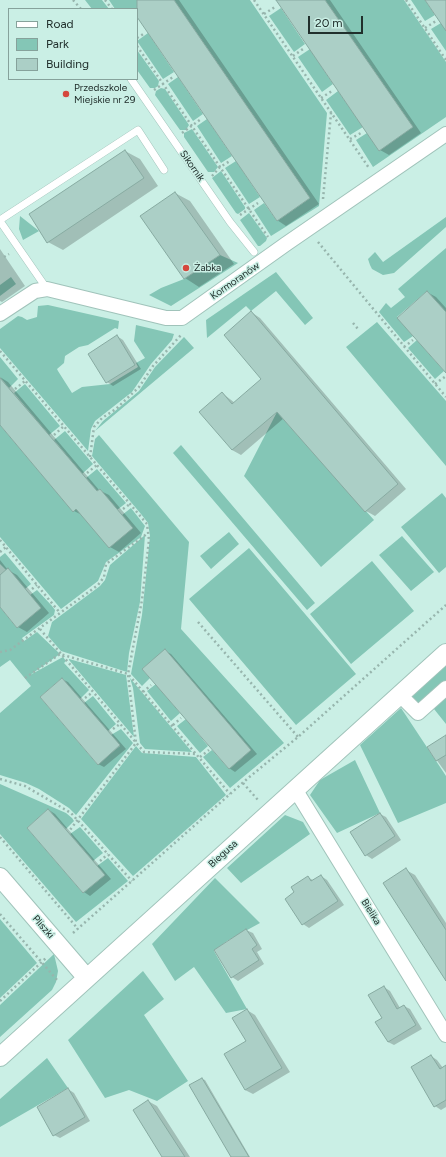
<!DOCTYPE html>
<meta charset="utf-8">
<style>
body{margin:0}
#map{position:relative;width:446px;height:1157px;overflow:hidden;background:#caefe5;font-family:Figtree,sans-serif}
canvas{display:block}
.legend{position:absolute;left:8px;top:8px;width:130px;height:72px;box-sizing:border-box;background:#caefe5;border:1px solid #86a29b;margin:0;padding:5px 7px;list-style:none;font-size:12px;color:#212f2c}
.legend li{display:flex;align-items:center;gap:8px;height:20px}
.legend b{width:20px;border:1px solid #86a29b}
.scale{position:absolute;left:308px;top:16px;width:55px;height:18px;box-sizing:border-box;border:2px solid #212f2c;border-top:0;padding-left:5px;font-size:12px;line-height:14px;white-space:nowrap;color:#212f2c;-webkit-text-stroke:3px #caefe5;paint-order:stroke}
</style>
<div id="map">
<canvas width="446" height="1157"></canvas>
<ul class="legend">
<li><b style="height:5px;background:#fff"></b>Road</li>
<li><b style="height:11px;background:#84c6b6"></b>Park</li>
<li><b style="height:11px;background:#abcfc6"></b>Building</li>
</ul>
<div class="scale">20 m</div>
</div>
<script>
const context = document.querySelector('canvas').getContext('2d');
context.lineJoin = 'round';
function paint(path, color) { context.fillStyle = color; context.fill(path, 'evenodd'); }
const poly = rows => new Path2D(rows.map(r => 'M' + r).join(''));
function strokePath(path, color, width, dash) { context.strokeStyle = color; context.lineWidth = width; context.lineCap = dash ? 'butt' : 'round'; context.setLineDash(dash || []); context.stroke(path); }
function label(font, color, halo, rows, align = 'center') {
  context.font = font + ' Figtree,sans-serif'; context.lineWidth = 3; context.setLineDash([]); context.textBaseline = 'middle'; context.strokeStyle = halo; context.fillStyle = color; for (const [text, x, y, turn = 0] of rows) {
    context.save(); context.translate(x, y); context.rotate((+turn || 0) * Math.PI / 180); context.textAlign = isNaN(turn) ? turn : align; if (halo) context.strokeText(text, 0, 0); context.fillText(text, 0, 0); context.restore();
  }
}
paint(poly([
 [85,0,102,0,109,9,92,9],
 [109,0,138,0,137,9,115,9],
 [174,0,250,0,327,113,319,206,271,236,254,210,264,203,277,221,310,198],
 [325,0,404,0,446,62,446,117,373,167,356,140,367,133,379,150,413,127],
 [411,0,425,0,435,15,425,21],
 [281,8,305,44,294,52,269,16],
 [441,23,446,30,446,51,431,29],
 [148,33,174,72,163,79,137,41],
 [310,49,333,84,322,92,298,57],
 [137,50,159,81,158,86,155,88,150,88,137,70],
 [178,77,203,114,193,121,168,84],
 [161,88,165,89,189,125,186,130,180,130,155,95,156,91],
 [338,91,363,127,350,135,326,100],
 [207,119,232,156,221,163,197,126],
 [192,129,218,167,214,172,208,172,184,137,184,133],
 [236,161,260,197,249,204,225,168],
 [221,171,245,207,245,209,238,214,236,213,212,178],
 [249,213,267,238,266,241,260,246,258,246,240,220],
 [20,216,39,231,23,240,19,229],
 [446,217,446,227,394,273,383,275,372,269,370,265,368,259,375,252,383,262],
 [446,248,446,312,427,291,397,317,413,336,404,342,379,312,386,303,391,308,405,297,398,289],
 [220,255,238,263,171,306,149,295,161,288,184,279],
 [276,272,313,318,305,325,276,291,251,311,246,306,207,338,206,320],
 [11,277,16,284,0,296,0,285],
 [48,305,119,321,118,329,115,328,88,345,79,347,65,356,64,363,57,369,58,371,72,393,82,387,110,384,138,367,136,363,145,358,134,341,136,325,174,334,172,340,151,364,132,392,95,421,91,429,88,451,0,348,0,329,18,316,22,317,27,320,37,317,38,306],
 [377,322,446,401,446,466,346,347],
 [184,337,194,348,95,431,103,421,139,391,155,367],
 [417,340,444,371,435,379,408,348],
 [0,357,18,379,9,388,0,377],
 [25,384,60,426,49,435,14,393],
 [277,412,374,520,321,567,244,476],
 [0,425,73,511,76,509,122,515,131,508,145,526,141,537,106,562,98,581,61,609,0,537],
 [65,431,93,464,82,474,54,440],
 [99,435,189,542,181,629,284,743,230,788,203,757,212,750,229,769,251,750,165,650,142,669,150,678,142,686,131,674,142,615,150,536,148,523,141,514,92,456,95,439],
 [181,445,315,603,307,610,173,453],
 [97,469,126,503,117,510,100,489,97,491,86,478],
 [442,493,446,498,446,567,439,573,401,527],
 [229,532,239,544,211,569,200,556],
 [145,535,140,602,129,653,127,672,61,651,48,636,52,622,100,586,105,580,110,565],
 [402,536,434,572,411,591,379,555],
 [249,548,356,674,296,725,189,599],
 [5,553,31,584,25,589,0,564,0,557],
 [372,561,414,611,351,664,310,614],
 [37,590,52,606,55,610,54,615,22,638,24,641,37,632,60,654,30,675,63,657,66,661,64,663,89,690,80,699,62,678,40,697,97,764,120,746,111,735,121,729,133,743,76,815,69,808,39,789,26,783,0,775,0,713,31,686,10,660,0,667,0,607,17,628,41,608,30,595],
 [69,659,126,675,134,737,69,660],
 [446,664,446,688,418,713,407,702],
 [130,678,192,752,145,749,140,743,133,688],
 [156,684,180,713,171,721,147,691],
 [446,691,446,724,434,709],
 [93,696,116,724,108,731,84,703],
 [401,708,446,776,446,803,398,823,360,745],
 [186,719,208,746,200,753,177,726],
 [136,746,142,753,196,757,226,795,133,876,81,819],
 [355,760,380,813,337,833,310,795,320,780],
 [0,784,66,813,72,818,74,821,66,829,48,809,27,828,83,893,105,875,97,866,108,858,128,881,76,922,0,834],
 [285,815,303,822,310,834,241,883,227,868],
 [80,827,103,853,93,861,70,834],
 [215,878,260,923,227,941,214,951,247,1009,226,1013,194,967,175,981,152,944],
 [0,919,37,963,0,998],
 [54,954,58,971,56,982,52,990,0,1037,0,1005],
 [143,971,164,999,144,1015,188,1081,157,1101,129,1090,105,1098,68,1040],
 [47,1058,68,1088,0,1127,0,1099]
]), '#84c6b6');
paint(poly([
 [140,0,179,0,319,204,286,226,277,220,137,16],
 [277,0,330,0,421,133,389,155,380,150],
 [125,151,140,159,158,186,63,250,48,242],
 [175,193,190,201,234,264,199,287,185,278],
 [0,249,25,286,2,302,0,301],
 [427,292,436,297,446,308,446,371],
 [251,312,260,318,406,489,375,516,366,511,284,418,241,455,232,450,222,393,235,403,263,379],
 [117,336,123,340,141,369,113,386,107,382],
 [0,377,8,382,99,490,109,495,141,533,119,552,110,547,84,516,74,511,0,424],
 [0,560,8,570,17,575,49,613,27,632,18,627,0,606],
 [165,651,171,654,257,754,235,772,229,768],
 [62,679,68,682,126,749,104,767,98,764],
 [446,736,446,773,428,748],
 [49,810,55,814,111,879,90,896,84,892,28,828],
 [380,814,386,817,401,840,372,859,366,855],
 [406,870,415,875,446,923,446,972],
 [321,876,327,880,344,905,309,928,303,924,295,892,308,877,314,881],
 [246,930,253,933,262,949,257,952,264,964,238,981,232,977],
 [384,987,390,991,400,1008,404,1006,410,1009,422,1029,394,1045,388,1042,383,1018],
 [247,1010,255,1015,290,1072,253,1094,245,1090],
 [431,1056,437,1060,443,1068,446,1070,446,1107,441,1110,435,1106],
 [202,1079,205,1080,250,1157,232,1157],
 [68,1089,74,1093,90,1121,60,1138,54,1135],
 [148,1101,157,1106,190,1157,164,1157]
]), '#0003');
const building = poly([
 [137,0,174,0,310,198,277,221,137,17,137,0],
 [276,0,325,0,413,127,379,151,276,0],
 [425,0,446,0,446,31,425,0],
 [125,150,144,178,47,243,29,214,125,150],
 [175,192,220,255,184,279,140,216,175,192],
 [427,291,446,312,446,373,397,318,427,291],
 [251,311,398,484,365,512,277,412,232,450,199,412,222,392,232,404,261,379,224,335,251,311],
 [117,335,135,365,106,383,88,354,117,335],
 [0,378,97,491,100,489,133,528,109,548,76,509,73,512,0,425,0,378],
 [8,568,41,608,17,628,0,607,0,575,8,568],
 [165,649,251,750,229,769,142,669,165,649],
 [62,678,120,745,98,765,40,697,62,678],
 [446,735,446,755,436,761,427,747,446,735],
 [48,809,105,875,83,893,27,828,48,809],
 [380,813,395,836,365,856,350,832,380,813],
 [406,868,446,930,446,981,383,883,406,868],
 [321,875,338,901,302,925,285,899,294,892,291,887,308,876,311,881,321,875],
 [246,929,257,945,252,949,259,960,231,978,214,950,246,929],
 [384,986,397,1009,404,1005,416,1025,388,1042,375,1022,382,1018,368,995,384,986],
 [247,1009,282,1068,245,1090,224,1054,246,1041,232,1018,247,1009],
 [431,1055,440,1069,446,1065,446,1100,434,1107,411,1067,431,1055],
 [202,1078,249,1157,231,1157,189,1085,202,1078],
 [68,1088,85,1117,53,1136,37,1107,68,1088],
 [148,1100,185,1157,162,1157,133,1110,148,1100]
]);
paint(building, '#abcfc6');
strokePath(building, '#87aaa1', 1);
const service = poly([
 [131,79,230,222,254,252],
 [0,220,138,130,164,170],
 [0,221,47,289]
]);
const minor = poly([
 [0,314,35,291,47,289,166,318,182,318,286,244,446,134],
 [400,695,418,713,446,688],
 [295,789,446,1035]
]);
const tertiary = poly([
 [0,877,86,977],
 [0,1057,446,653]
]);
strokePath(service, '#a0c3ba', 8);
strokePath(minor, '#a0c3ba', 16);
strokePath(tertiary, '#a0c3ba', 20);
strokePath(poly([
 [73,0,81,9],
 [105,0,112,9],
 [254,0,369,168],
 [406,0,446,60],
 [264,14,275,7],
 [425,28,436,21],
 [137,38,145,33],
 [137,46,268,237],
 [293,56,303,49],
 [154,90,173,77],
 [321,98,332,91],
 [182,133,201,119],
 [350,139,361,133],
 [212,176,220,167,230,161],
 [323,199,331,113],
 [240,215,258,203],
 [318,242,446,397],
 [4,257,9,254],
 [353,323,358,329],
 [404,347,413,340],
 [0,351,147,524,149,540,142,600,128,674,136,743,70,830],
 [435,384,446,376],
 [15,389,25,381],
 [54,435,64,426],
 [90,457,94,427,102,418,116,409,139,387,153,366,181,335],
 [87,473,97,465],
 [123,509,130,504],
 [0,540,60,613],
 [0,552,6,547],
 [32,589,37,585],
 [198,622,298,737],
 [40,629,144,752,197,754],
 [0,652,10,650,98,585,104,577,106,564,148,533],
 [25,678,60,654,128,674,230,794],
 [143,692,151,685],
 [85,698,93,692],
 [173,725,181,718],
 [113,729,120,724],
 [200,757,209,750],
 [0,779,25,786,71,813,132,881],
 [243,783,258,800],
 [0,837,78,929],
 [100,861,108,854],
 [0,914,57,980],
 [73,933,247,779,298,737,446,605],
 [0,1001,46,958]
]), '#97b5ad', 2.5, [2, 3]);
strokePath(service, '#fff', 7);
strokePath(minor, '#fff', 14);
strokePath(tertiary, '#fff', 18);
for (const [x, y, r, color] of [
 [66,94,4,"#d5473d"],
 [186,268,4,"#d5473d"]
]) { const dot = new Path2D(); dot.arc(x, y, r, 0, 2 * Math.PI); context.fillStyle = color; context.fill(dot); strokePath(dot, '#caefe5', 1.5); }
label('10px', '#212f2c', '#caefe5', [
 ["Przedszkole",74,88],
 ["Miejskie nr 29",74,100],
 ["Żabka",194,268]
], 'left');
label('10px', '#212f2c', '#caefe5', [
 ["Sikornik",192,166,55],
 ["Kormoranów",235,281,-35],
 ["Biegusa",223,854,-42],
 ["Bielika",371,912,58],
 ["Pliszki",43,927,49]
]);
</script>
